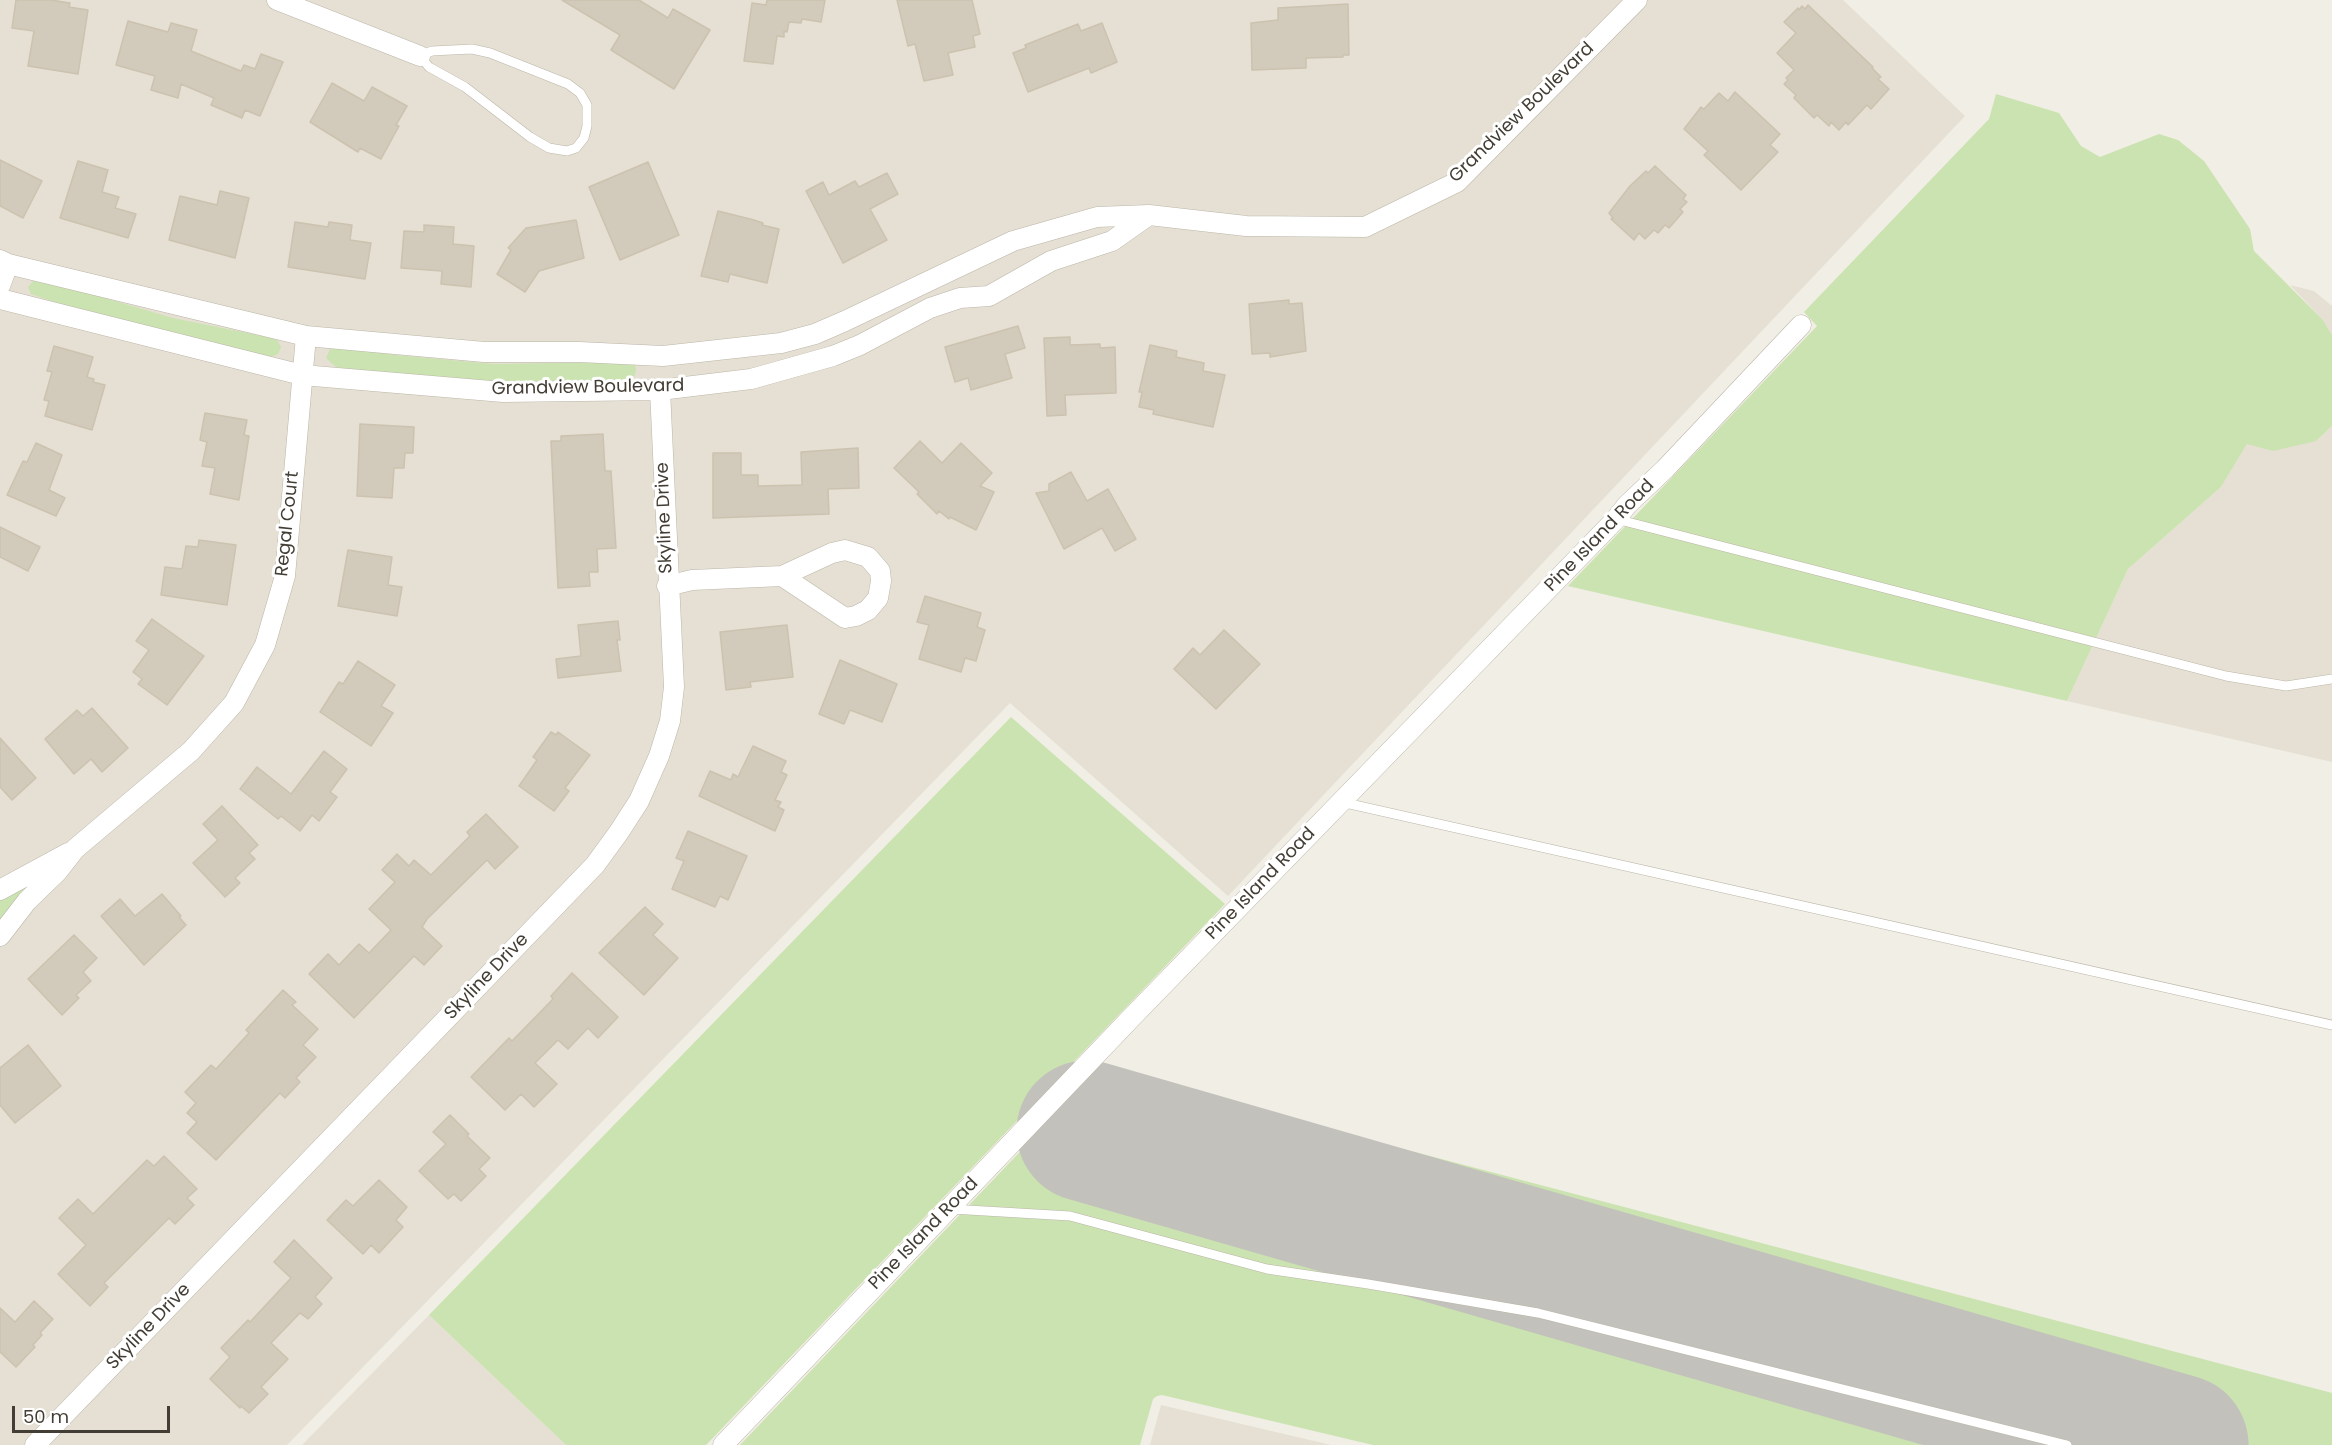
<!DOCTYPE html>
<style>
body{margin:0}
#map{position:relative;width:2332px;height:1445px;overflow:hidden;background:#f1eee5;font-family:Poppins,sans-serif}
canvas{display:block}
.scale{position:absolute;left:12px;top:1406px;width:158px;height:27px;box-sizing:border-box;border:3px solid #433e35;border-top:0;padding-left:8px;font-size:18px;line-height:21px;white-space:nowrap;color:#433e35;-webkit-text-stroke:4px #fff;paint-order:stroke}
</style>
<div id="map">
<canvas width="2332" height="1445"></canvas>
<div class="scale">50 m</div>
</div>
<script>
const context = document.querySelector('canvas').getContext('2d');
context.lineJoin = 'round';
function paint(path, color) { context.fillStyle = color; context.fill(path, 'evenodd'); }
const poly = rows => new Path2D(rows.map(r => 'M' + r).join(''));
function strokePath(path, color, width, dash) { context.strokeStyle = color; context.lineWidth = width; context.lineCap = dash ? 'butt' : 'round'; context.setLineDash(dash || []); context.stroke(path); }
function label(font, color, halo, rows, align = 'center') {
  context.font = font + ' Poppins,sans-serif'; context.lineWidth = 6; context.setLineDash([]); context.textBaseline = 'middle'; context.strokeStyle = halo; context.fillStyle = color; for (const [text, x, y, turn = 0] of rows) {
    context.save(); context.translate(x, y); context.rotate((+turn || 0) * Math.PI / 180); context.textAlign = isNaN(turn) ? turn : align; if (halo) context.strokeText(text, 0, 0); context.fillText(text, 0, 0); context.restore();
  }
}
paint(poly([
 [0,0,1843,0,1965,116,1228,896,1010,703,287,1445,0,1445],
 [2290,285,2314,291,2332,306,2332,335,2323,320],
 [2332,426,2332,762,2067,701,2128,569,2221,487,2247,444,2316,441],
 [429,1315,566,1445,302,1445],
 [1161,1405,1331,1445,1150,1445]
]), '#e5e0d3');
paint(poly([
 [1996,94,2059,113,2081,146,2100,157,2159,134,2178,140,2204,161,2250,229,2254,251,2323,320,2332,335,2332,426,2316,441,2273,451,2247,444,2221,487,2128,569,2067,701,1568,586,1817,326,1804,312,1989,119],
 [36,278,173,318,272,338,277,340,281,347,278,354,271,357,117,323,31,294,28,287],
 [340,346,395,355,494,364,628,362,635,365,636,370,635,375,629,381,480,382,383,374,336,367,326,358,331,347],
 [1011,717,1225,904,706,1445,566,1445,429,1315],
 [29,884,30,886,0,923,0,896],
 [1099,1069,2332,1393,2332,1445,1373,1445,1162,1395,1157,1396,1153,1399,1140,1445,740,1445]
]), '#cae3b0');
strokePath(poly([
 [1087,1131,2178,1445]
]), '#c2c1bc', 141);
const building = poly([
 [16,0,51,0,70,3,69,7,88,10,78,74,28,66,34,31,12,28,16,0],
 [562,0,639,0,668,18,673,9,710,30,674,89,611,50,620,35,562,0],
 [767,0,825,0,821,22,802,19,801,23,789,22,787,32,784,31,784,37,777,36,773,64,744,61,752,3,766,5,767,0],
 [897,0,972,0,980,34,973,36,975,47,948,53,953,75,924,81,915,44,908,46,897,0],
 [1348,4,1349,55,1343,55,1343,57,1306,58,1306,68,1252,70,1251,23,1278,20,1278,8,1348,4],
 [1808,5,1873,67,1872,68,1881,77,1878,79,1889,89,1871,109,1867,105,1848,125,1846,122,1839,130,1831,122,1829,126,1817,115,1814,118,1794,98,1796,95,1784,84,1788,80,1786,78,1794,70,1777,53,1796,33,1784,22,1798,8,1799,10,1802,6,1805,9,1808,5],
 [128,21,168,32,171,23,197,30,191,51,241,71,244,65,255,69,261,54,283,62,260,116,245,110,242,118,211,105,214,98,181,84,178,98,151,90,155,76,116,65,128,21],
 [1102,23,1117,62,1091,73,1089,68,1028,92,1013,53,1026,48,1025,45,1078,24,1081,31,1102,23],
 [332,83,364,101,372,87,407,106,396,125,399,126,381,159,360,148,358,152,310,122,332,83],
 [1735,92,1780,134,1770,145,1778,152,1741,190,1704,155,1708,151,1684,129,1701,107,1704,109,1719,93,1728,101,1735,92],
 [0,160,42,181,23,218,0,206,0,160],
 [78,161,108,170,102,192,119,197,115,208,136,214,128,238,60,218,78,161],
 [648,162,679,235,620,260,589,187,648,162],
 [1655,166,1686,195,1683,199,1687,202,1680,209,1683,212,1669,228,1665,225,1658,233,1654,230,1645,239,1639,233,1634,240,1611,219,1613,218,1609,213,1630,186,1646,171,1648,173,1655,166],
 [887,173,898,194,870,209,887,240,843,263,806,191,823,182,829,195,855,181,859,187,887,173],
 [220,191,249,198,235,258,169,240,180,196,217,205,220,191],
 [718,211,754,220,763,223,762,225,779,229,767,283,730,274,728,282,701,276,718,211],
 [576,220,584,258,539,271,525,292,497,274,511,250,508,248,526,228,576,220],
 [295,222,328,227,329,222,352,225,350,240,371,243,365,279,288,267,295,222],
 [424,225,454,227,453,244,474,246,471,287,441,284,442,271,401,268,404,231,424,232,424,225],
 [1289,300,1289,304,1302,303,1306,351,1270,357,1270,353,1252,354,1249,304,1289,300],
 [1018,326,1025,348,1005,354,1012,378,971,390,968,378,955,382,945,347,1018,326],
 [1070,337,1070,345,1100,344,1100,348,1115,347,1116,393,1065,395,1066,415,1047,416,1044,338,1070,337],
 [1150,345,1177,351,1176,357,1204,363,1203,371,1225,375,1213,427,1153,414,1154,410,1139,407,1142,392,1139,392,1150,345],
 [54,346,93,357,87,377,94,379,93,382,105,385,92,430,45,416,49,401,44,400,52,372,47,371,54,346],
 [205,413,247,420,244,435,249,436,239,500,210,494,215,468,202,466,207,442,200,440,205,413],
 [360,424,414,427,413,453,405,453,404,468,394,468,392,498,357,496,360,424],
 [603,434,605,471,611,471,616,548,597,549,598,572,589,572,590,586,558,588,551,441,561,441,561,436,603,434],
 [920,441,942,463,961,443,992,473,980,486,994,492,976,530,950,517,949,519,939,511,937,514,917,494,919,492,894,468,920,441],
 [36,443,62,455,49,490,65,498,56,516,7,495,23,461,27,462,36,443],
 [858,448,859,488,828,489,829,514,713,518,713,453,741,453,741,475,758,475,758,486,802,485,801,452,858,448],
 [1071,472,1087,501,1108,489,1136,539,1115,551,1102,528,1064,549,1036,493,1049,491,1049,484,1071,472],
 [0,527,40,547,28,571,0,557,0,527],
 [199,540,236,545,227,605,161,595,165,567,182,569,186,546,198,547,199,540],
 [348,550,392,557,388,585,402,587,397,616,338,606,348,550],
 [925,596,981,613,977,627,985,630,976,661,965,658,961,672,919,659,929,625,917,622,925,596],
 [152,619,204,656,167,705,138,684,142,679,133,672,149,650,136,641,152,619],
 [618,621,620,640,617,640,621,671,558,678,556,659,581,656,578,625,618,621],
 [787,625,793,677,750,682,751,687,726,690,720,632,787,625],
 [1224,630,1260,664,1216,709,1174,669,1193,648,1200,655,1224,630],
 [840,660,897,684,882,722,850,710,844,724,819,714,840,660],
 [358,661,395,685,381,706,393,713,371,746,320,712,339,682,343,684,358,661],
 [92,708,128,748,102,772,91,759,74,774,45,739,77,710,83,716,92,708],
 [551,732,556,735,558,732,590,755,565,788,569,791,554,811,519,786,537,760,533,757,551,732],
 [0,738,36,778,12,800,0,787,0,738],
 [753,746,786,761,781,772,787,775,775,800,781,802,778,807,784,810,775,831,699,796,710,771,731,780,733,774,738,777,753,746],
 [324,751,347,769,330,792,337,797,319,821,312,815,300,831,281,816,278,819,240,789,257,767,291,794,324,751],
 [222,806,258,845,249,853,255,859,235,878,240,883,225,897,193,863,218,840,203,824,222,806],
 [486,814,518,847,495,869,487,860,427,919,422,927,442,946,424,965,414,956,354,1018,309,974,328,954,339,965,359,944,369,953,391,930,369,909,395,882,382,870,397,854,409,866,414,860,431,875,470,836,467,832,486,814],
 [688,831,747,856,728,900,720,896,715,907,672,889,684,861,676,858,688,831],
 [162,894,181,916,179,917,186,925,144,965,101,916,120,899,135,916,162,894],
 [645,907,663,924,653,935,678,958,644,995,599,953,645,907],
 [74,935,97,958,83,972,91,981,76,995,79,998,62,1015,28,979,74,935],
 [572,973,618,1017,598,1038,588,1028,568,1049,558,1040,535,1063,557,1084,534,1107,521,1094,505,1110,471,1077,509,1038,512,1041,553,999,551,996,572,973],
 [283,990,296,1002,292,1005,318,1029,303,1045,316,1057,296,1078,300,1082,285,1098,280,1093,216,1160,187,1133,197,1122,187,1113,196,1103,185,1092,211,1065,216,1069,249,1033,246,1030,283,990],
 [28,1045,61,1086,15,1123,0,1105,0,1068,28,1045],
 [450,1115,469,1134,467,1136,490,1158,479,1169,486,1176,461,1201,454,1194,448,1199,419,1171,446,1144,433,1132,450,1115],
 [164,1156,197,1189,187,1198,194,1205,175,1224,169,1218,104,1283,108,1287,90,1306,58,1274,86,1245,59,1218,78,1199,93,1214,147,1160,154,1166,164,1156],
 [379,1180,407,1207,396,1220,403,1227,379,1253,371,1245,363,1254,327,1220,346,1200,353,1206,379,1180],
 [294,1240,332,1278,315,1297,322,1304,308,1319,300,1313,271,1343,288,1359,261,1387,268,1394,249,1413,241,1406,240,1408,210,1379,230,1357,221,1348,248,1320,250,1322,291,1278,274,1262,294,1240],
 [34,1301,53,1319,40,1333,42,1335,33,1345,35,1347,16,1367,0,1352,0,1308,15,1322,34,1301]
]);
paint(building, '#d2cabb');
strokePath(building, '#ccc2af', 1.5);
const service = poly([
 [472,49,490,53,568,84,580,93,587,105,587,126,584,138,576,148,567,151,549,148,530,137,465,87,429,67,420,56,432,51,472,49],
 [1616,519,2226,676,2286,686,2332,679],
 [1341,802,2332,1025],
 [951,1209,1070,1216,1267,1269,1368,1284,1538,1313,2067,1445]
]);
const minor = poly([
 [277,0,420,56],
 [0,260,8,264,306,336,484,352,579,352,663,356,781,343,815,334,845,321,1013,241,1097,217,1149,215,1246,226,1365,227,1457,182,1637,0],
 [0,286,8,264],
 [0,299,302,375,503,392,660,390,751,379,833,356,860,345,930,308,960,298,989,296,1051,261,1112,241,1149,215],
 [667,586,692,580,782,576,832,553,845,550,868,557,880,571,881,581,878,598,868,610,856,616,845,618,782,576],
 [0,890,68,853],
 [0,936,27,901,57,872,75,849,191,751,234,703,265,645,285,576,306,336],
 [35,1445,595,865,619,832,639,801,659,756,670,721,674,687,660,390],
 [723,1445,1131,1018,1616,519,1627,505,1665,469,1801,325]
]);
strokePath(service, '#bcb6a8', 10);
strokePath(minor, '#bcb6a8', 21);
strokePath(service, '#fff', 9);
strokePath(minor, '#fff', 20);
label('18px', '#433e35', '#fff', [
 ["Grandview Boulevard",1522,113,-44],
 ["Grandview Boulevard",588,388,-1],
 ["Skyline Drive",665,518,-92],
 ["Regal Court",288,524,-84],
 ["Pine Island Road",1600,536,-46],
 ["Pine Island Road",1261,884,-46],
 ["Skyline Drive",487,977,-46],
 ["Pine Island Road",924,1234,-46],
 ["Skyline Drive",149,1327,-46]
]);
</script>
